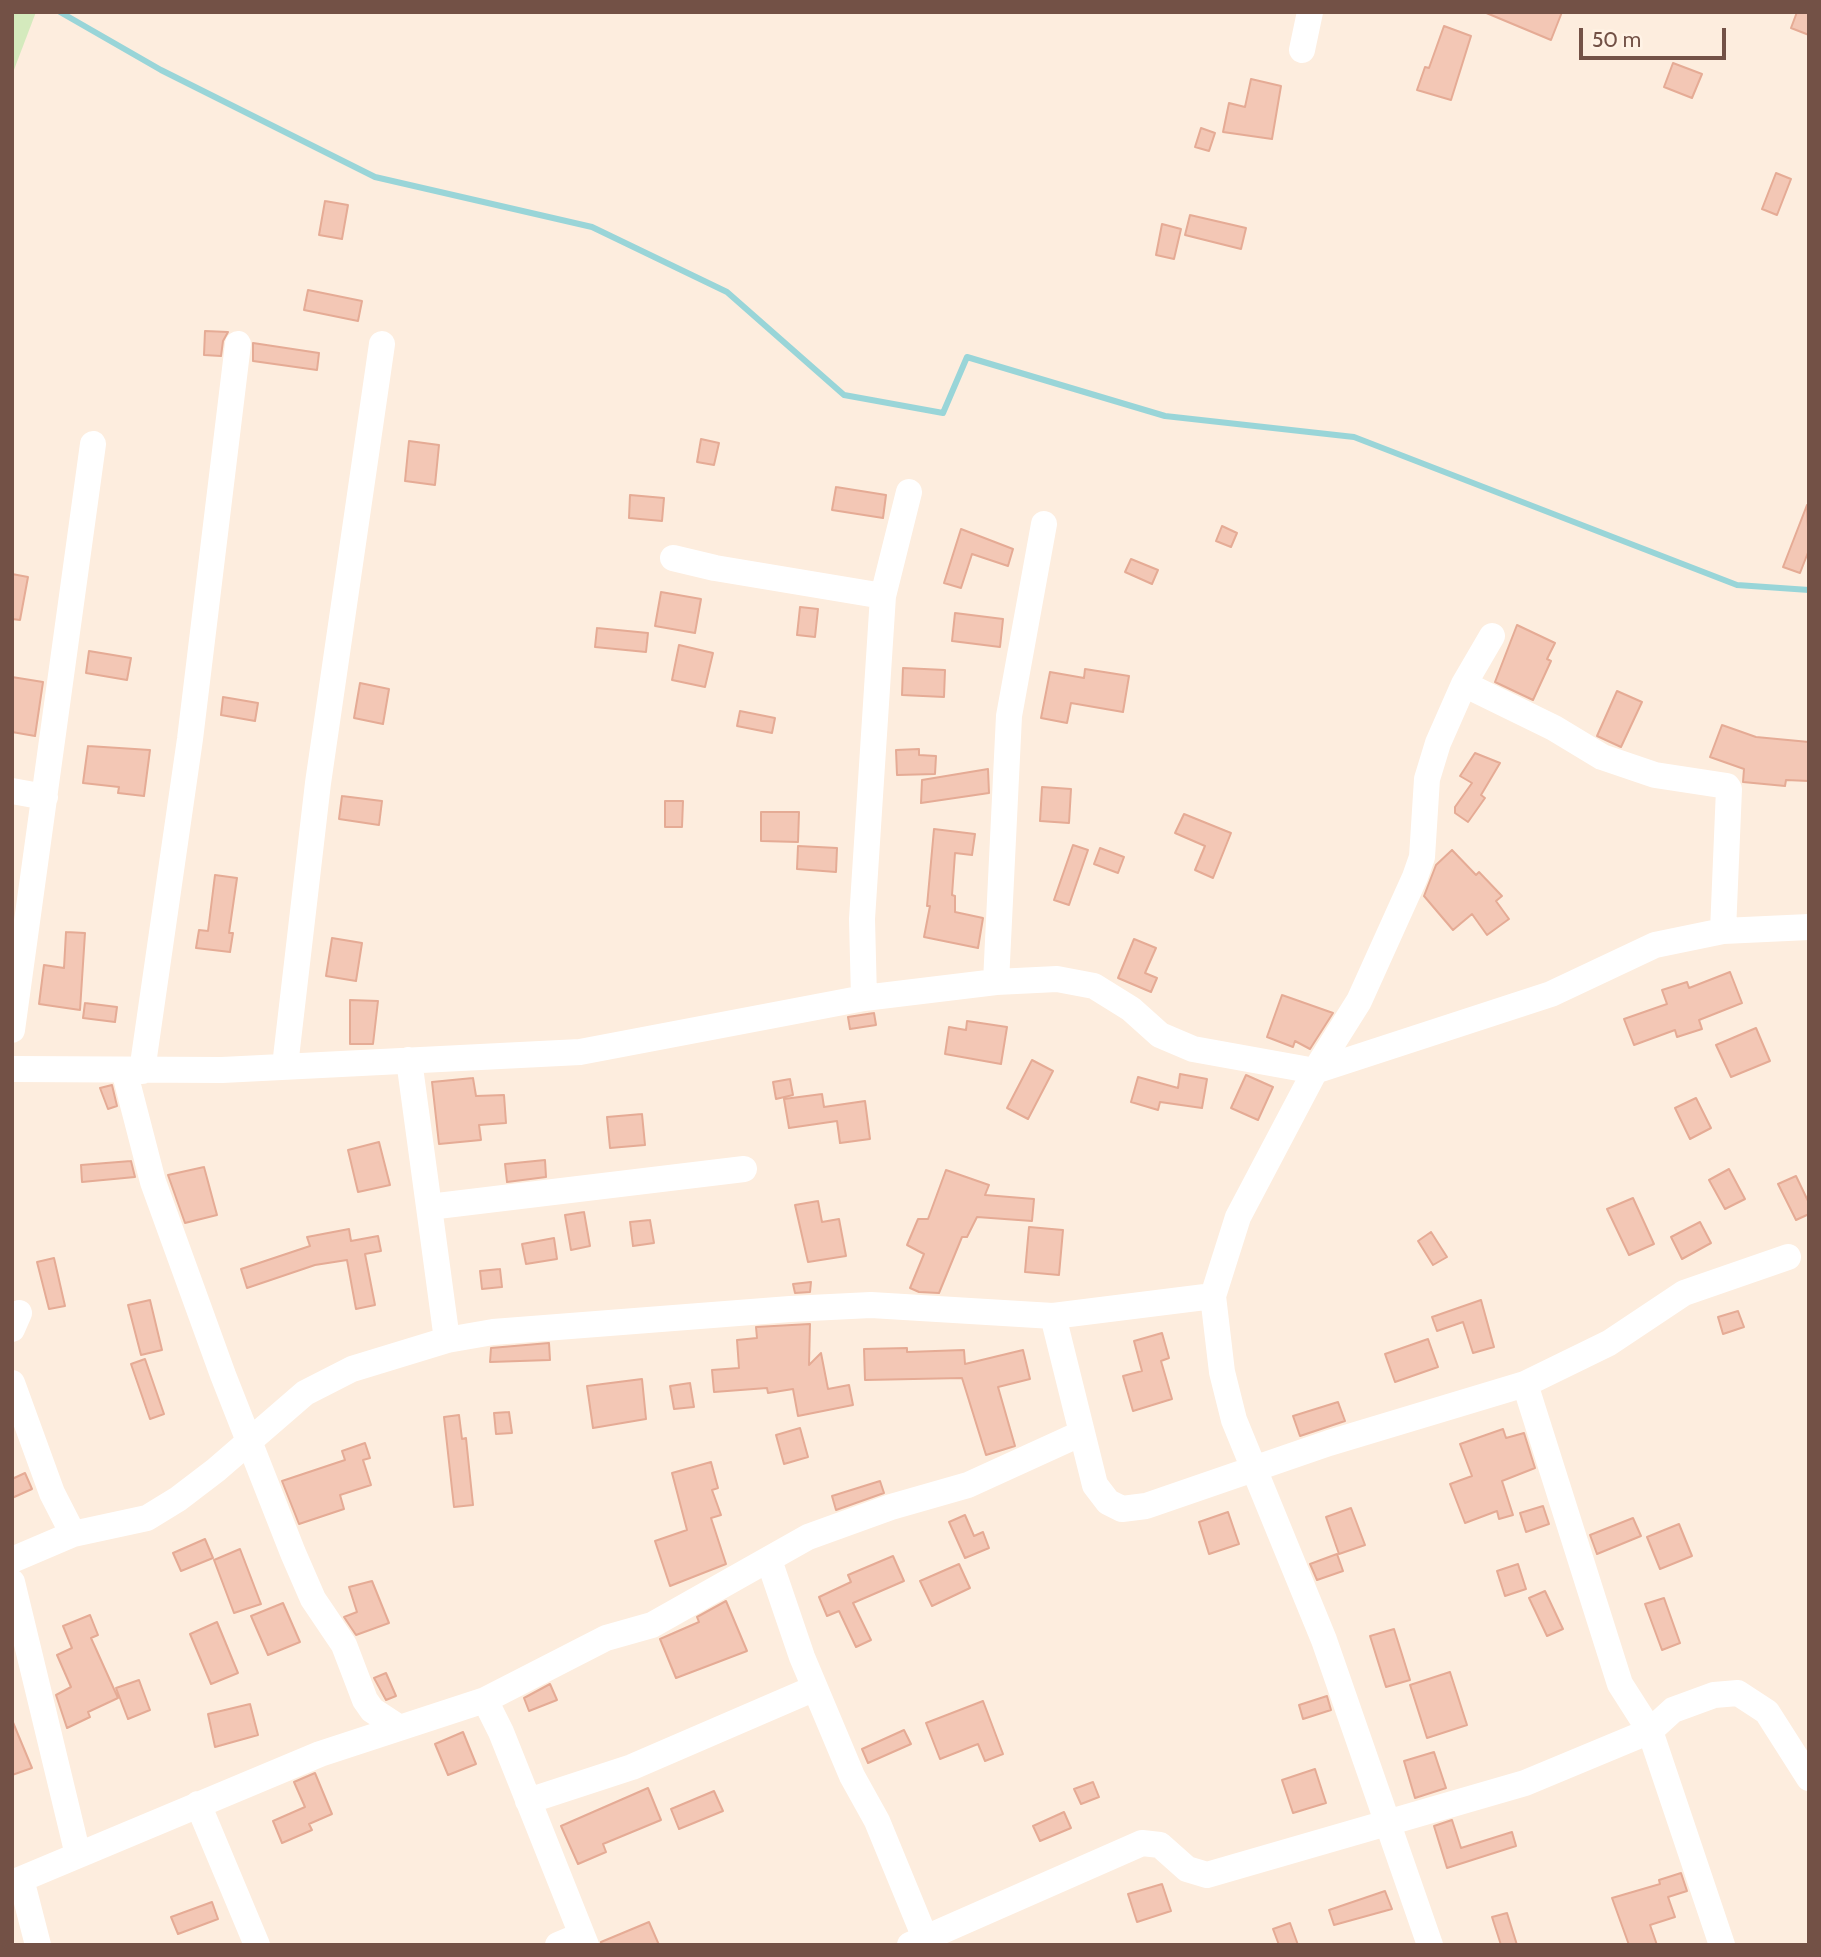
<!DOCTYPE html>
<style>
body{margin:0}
#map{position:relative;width:1821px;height:1957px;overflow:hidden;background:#fdedde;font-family:Cabin,sans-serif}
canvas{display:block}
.frame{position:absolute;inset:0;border:14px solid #735146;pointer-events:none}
.scale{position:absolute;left:1579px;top:28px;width:147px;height:32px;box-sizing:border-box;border:4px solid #735146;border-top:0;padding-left:9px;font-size:21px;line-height:24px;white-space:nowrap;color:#735146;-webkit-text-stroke:5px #fff2e5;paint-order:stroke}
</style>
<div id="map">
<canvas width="1821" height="1957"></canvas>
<div class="frame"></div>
<div class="scale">50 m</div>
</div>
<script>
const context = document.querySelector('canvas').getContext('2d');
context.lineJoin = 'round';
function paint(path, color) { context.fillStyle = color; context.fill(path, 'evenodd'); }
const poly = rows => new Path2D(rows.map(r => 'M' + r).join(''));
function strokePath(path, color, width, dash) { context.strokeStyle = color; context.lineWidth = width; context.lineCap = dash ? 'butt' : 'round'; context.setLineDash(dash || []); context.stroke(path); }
paint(poly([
 [12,12,36,12,12,75]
]), '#d4eabd');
strokePath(poly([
 [60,12,161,70,375,177,592,227,727,292,844,395,943,413,967,357,1165,416,1354,437,1737,585,1809,590]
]), '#99d5d8', 6);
const building = poly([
 [1484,12,1562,12,1551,40,1484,12],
 [1797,12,1809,12,1809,35,1791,28,1797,12],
 [1444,26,1471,36,1451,100,1417,90,1425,67,1429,68,1444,26],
 [1673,63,1702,74,1692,98,1664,87,1673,63],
 [1251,79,1281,86,1272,139,1223,132,1229,103,1245,107,1251,79],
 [1201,128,1215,133,1209,151,1195,147,1201,128],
 [1776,173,1791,179,1777,215,1762,209,1776,173],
 [325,201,348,205,342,239,319,235,325,201],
 [1190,215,1246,228,1241,249,1185,235,1190,215],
 [1162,224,1181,229,1174,259,1156,255,1162,224],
 [308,290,362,301,358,321,304,310,308,290],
 [205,331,228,332,223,341,221,356,204,355,205,331],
 [253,343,319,353,317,370,253,361,253,343],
 [701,439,719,443,714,465,697,462,701,439],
 [409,441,439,445,435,485,405,481,409,441],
 [836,487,886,495,883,518,832,510,836,487],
 [630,495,664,498,662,521,629,518,630,495],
 [1807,505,1809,550,1800,573,1783,567,1807,505],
 [1222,526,1237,533,1231,547,1216,541,1222,526],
 [961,529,1013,549,1008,566,972,554,961,588,944,583,961,529],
 [1131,559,1158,570,1152,584,1125,572,1131,559],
 [12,574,28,577,20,620,12,619,12,574],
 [661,592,701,599,695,633,655,626,661,592],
 [800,607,818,609,815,637,797,635,800,607],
 [955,613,1003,619,1000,647,952,641,955,613],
 [1517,625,1555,643,1547,659,1551,661,1533,700,1495,682,1517,625],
 [597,628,648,633,646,652,595,647,597,628],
 [679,645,713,653,705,687,672,680,679,645],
 [89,651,131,658,127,680,86,673,89,651],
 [903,668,945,670,944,697,902,695,903,668],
 [1085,669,1129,676,1123,712,1071,703,1067,723,1041,718,1050,672,1084,678,1085,669],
 [12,677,43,682,35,736,12,732,12,677],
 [360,683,389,689,383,724,354,718,360,683],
 [1617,691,1642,702,1621,747,1597,736,1617,691],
 [223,697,258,703,255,721,221,715,223,697],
 [740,711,775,718,772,733,737,726,740,711],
 [1722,725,1756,737,1809,742,1809,781,1786,780,1785,786,1743,782,1744,769,1710,757,1722,725],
 [88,746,150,750,144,796,118,793,119,787,83,783,88,746],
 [919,749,919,755,936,756,935,774,897,775,896,750,919,749],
 [1475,753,1500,763,1481,795,1485,798,1468,822,1455,813,1455,807,1472,783,1460,776,1475,753],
 [988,769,989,793,921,803,922,780,988,769],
 [1042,787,1071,789,1069,823,1040,821,1042,787],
 [342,796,382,801,379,825,339,819,342,796],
 [665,801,683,801,682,827,665,827,665,801],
 [761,812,799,812,798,842,761,841,761,812],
 [1184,814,1231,833,1213,878,1195,870,1205,846,1175,833,1184,814],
 [934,829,975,834,972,855,955,853,952,895,955,896,955,912,983,918,978,948,924,937,930,906,927,906,934,829],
 [1073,845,1088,850,1069,905,1054,900,1073,845],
 [798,846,837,848,836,872,797,869,798,846],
 [1100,848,1124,857,1118,873,1094,864,1100,848],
 [1452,850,1476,875,1479,872,1502,896,1496,901,1509,919,1487,935,1472,914,1453,930,1424,896,1436,865,1452,850],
 [215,875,237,878,229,933,233,933,230,952,196,948,199,930,208,931,215,875],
 [66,932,85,933,80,1010,39,1004,44,965,64,968,66,932],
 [332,938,362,943,356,981,326,976,332,938],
 [1134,939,1156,948,1145,973,1157,978,1151,992,1118,978,1134,939],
 [1730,972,1742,1003,1699,1020,1702,1029,1677,1037,1675,1030,1634,1045,1624,1019,1667,1004,1662,990,1687,982,1689,988,1730,972],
 [1282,995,1333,1013,1310,1049,1295,1041,1293,1047,1267,1037,1282,995],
 [350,1000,378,1001,373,1044,350,1044,350,1000],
 [85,1003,117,1007,115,1022,83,1018,85,1003],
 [874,1013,876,1025,850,1029,848,1017,874,1013],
 [967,1021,1007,1027,1001,1064,945,1054,949,1027,966,1030,967,1021],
 [1756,1028,1770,1061,1731,1077,1716,1045,1756,1028],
 [1032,1060,1053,1071,1028,1119,1007,1108,1032,1060],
 [1180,1074,1207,1079,1202,1108,1160,1102,1158,1110,1131,1102,1138,1077,1178,1088,1180,1074],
 [1246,1075,1273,1087,1258,1120,1231,1108,1246,1075],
 [473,1078,476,1096,504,1095,506,1123,479,1125,481,1140,439,1144,432,1082,473,1078],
 [790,1079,793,1095,776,1099,773,1082,790,1079],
 [112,1085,117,1106,108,1109,100,1088,112,1085],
 [822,1094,824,1107,865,1101,870,1139,840,1143,837,1121,789,1128,784,1099,822,1094],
 [1696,1098,1711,1128,1690,1139,1675,1108,1696,1098],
 [642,1114,645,1145,610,1148,607,1117,642,1114],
 [379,1142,390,1185,358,1192,348,1150,379,1142],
 [545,1160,546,1177,507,1182,505,1164,545,1160],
 [131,1161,135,1177,82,1182,81,1165,131,1161],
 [204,1167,217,1215,185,1223,168,1175,204,1167],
 [1729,1169,1745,1199,1725,1209,1709,1180,1729,1169],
 [946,1170,989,1185,985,1195,1034,1199,1032,1221,977,1217,967,1237,962,1237,939,1293,919,1292,910,1288,924,1254,907,1245,918,1219,928,1219,946,1170],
 [1796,1176,1809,1203,1809,1214,1796,1220,1778,1184,1796,1176],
 [1633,1198,1654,1244,1629,1255,1607,1209,1633,1198],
 [818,1201,822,1222,839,1219,846,1256,808,1262,795,1205,818,1201],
 [584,1212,590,1246,571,1250,565,1215,584,1212],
 [650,1220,654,1243,633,1246,630,1222,650,1220],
 [1700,1222,1711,1243,1682,1259,1671,1237,1700,1222],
 [1029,1227,1063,1230,1059,1275,1025,1272,1029,1227],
 [349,1229,351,1241,378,1236,381,1251,365,1254,375,1305,356,1309,347,1260,315,1265,247,1288,241,1269,310,1246,307,1237,349,1229],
 [1431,1232,1447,1257,1433,1265,1418,1241,1431,1232],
 [554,1238,557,1259,526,1264,522,1244,554,1238],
 [54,1258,65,1306,49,1309,37,1262,54,1258],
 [500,1269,502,1287,482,1289,480,1271,500,1269],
 [811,1282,810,1292,795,1293,793,1284,811,1282],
 [150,1300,162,1350,141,1355,128,1305,150,1300],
 [1481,1300,1494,1347,1473,1353,1463,1322,1437,1331,1432,1317,1481,1300],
 [1738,1311,1744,1327,1723,1334,1718,1317,1738,1311],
 [810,1324,809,1365,821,1353,828,1389,849,1385,853,1405,798,1416,793,1389,768,1393,767,1388,714,1392,712,1370,739,1368,737,1340,757,1338,756,1327,810,1324],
 [1162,1333,1169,1358,1161,1361,1172,1399,1133,1411,1123,1376,1142,1371,1134,1341,1162,1333],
 [1428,1339,1438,1367,1395,1382,1385,1354,1428,1339],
 [549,1343,550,1360,490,1362,491,1348,549,1343],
 [907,1348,907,1352,964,1350,965,1364,1023,1350,1030,1379,998,1387,1015,1446,986,1455,962,1378,865,1380,864,1349,907,1348],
 [145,1359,164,1414,150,1419,131,1364,145,1359],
 [642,1379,646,1419,593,1428,587,1386,642,1379],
 [690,1383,694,1407,674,1409,670,1386,690,1383],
 [1338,1402,1345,1421,1300,1436,1293,1416,1338,1402],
 [509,1412,512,1433,496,1434,494,1413,509,1412],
 [459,1415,462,1439,466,1438,473,1505,454,1507,444,1417,459,1415],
 [800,1428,808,1457,784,1464,776,1435,800,1428],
 [1503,1429,1506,1438,1524,1433,1535,1468,1502,1481,1513,1515,1499,1519,1497,1511,1465,1523,1450,1484,1472,1476,1460,1444,1503,1429],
 [365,1443,370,1458,363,1460,371,1485,340,1495,344,1509,299,1524,282,1481,345,1460,342,1451,365,1443],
 [711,1462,718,1488,712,1490,721,1515,711,1518,726,1564,670,1586,655,1541,687,1530,672,1473,711,1462],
 [25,1473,32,1489,12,1498,12,1479,25,1473],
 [880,1481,884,1493,836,1510,832,1496,880,1481],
 [1543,1506,1549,1524,1526,1532,1520,1513,1543,1506],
 [1351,1508,1365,1545,1339,1554,1326,1517,1351,1508],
 [1228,1512,1239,1544,1209,1554,1199,1522,1228,1512],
 [965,1515,974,1536,983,1532,989,1548,965,1558,949,1522,965,1515],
 [1633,1518,1641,1536,1597,1554,1590,1535,1633,1518],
 [1679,1524,1692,1556,1660,1569,1647,1537,1679,1524],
 [205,1539,213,1558,181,1571,173,1553,205,1539],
 [240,1549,261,1604,234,1613,214,1560,240,1549],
 [1337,1554,1343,1571,1317,1580,1310,1564,1337,1554],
 [893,1556,904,1581,853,1603,871,1640,856,1647,839,1611,827,1616,819,1597,851,1582,848,1575,893,1556],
 [959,1564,970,1588,932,1606,920,1581,959,1564],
 [1518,1564,1526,1589,1505,1596,1497,1571,1518,1564],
 [372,1581,389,1623,356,1635,344,1617,357,1612,349,1587,372,1581],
 [1545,1591,1563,1629,1547,1636,1529,1598,1545,1591],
 [1664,1598,1680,1643,1662,1650,1645,1604,1664,1598],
 [726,1601,747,1651,676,1678,660,1639,699,1622,697,1617,726,1601],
 [283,1603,300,1642,268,1655,251,1616,283,1603],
 [90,1615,98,1635,91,1638,118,1698,88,1712,90,1717,67,1728,56,1695,71,1687,57,1655,72,1648,63,1626,90,1615],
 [217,1622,238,1673,211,1684,190,1634,217,1622],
 [1394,1629,1410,1680,1386,1687,1370,1636,1394,1629],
 [1450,1672,1467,1725,1427,1738,1410,1685,1450,1672],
 [386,1673,396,1696,386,1700,374,1678,386,1673],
 [139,1680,150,1710,128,1719,116,1688,139,1680],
 [550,1684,557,1700,529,1711,524,1698,550,1684],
 [1327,1696,1331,1710,1303,1719,1299,1705,1327,1696],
 [983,1701,1003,1754,985,1761,978,1744,940,1759,926,1723,983,1701],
 [250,1704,258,1735,215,1747,208,1714,250,1704],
 [12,1720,32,1768,12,1775,12,1720],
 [904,1730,911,1744,868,1763,862,1749,904,1730],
 [463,1732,476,1764,448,1775,435,1744,463,1732],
 [1434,1752,1446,1788,1415,1798,1404,1761,1434,1752],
 [1315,1769,1326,1803,1293,1813,1282,1780,1315,1769],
 [315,1773,332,1814,309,1824,312,1830,282,1843,273,1821,305,1807,294,1782,315,1773],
 [1093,1782,1099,1797,1081,1804,1074,1789,1093,1782],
 [648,1788,661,1820,603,1844,606,1852,578,1864,561,1826,648,1788],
 [714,1791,723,1811,679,1829,671,1809,714,1791],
 [1064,1812,1071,1828,1040,1841,1033,1826,1064,1812],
 [1452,1820,1461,1848,1512,1832,1516,1846,1447,1868,1434,1826,1452,1820],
 [1681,1873,1687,1891,1668,1897,1675,1917,1650,1925,1657,1945,1629,1945,1612,1898,1660,1884,1659,1880,1681,1873],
 [1162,1884,1171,1911,1137,1922,1128,1894,1162,1884],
 [1385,1891,1392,1909,1334,1925,1329,1910,1385,1891],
 [212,1902,218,1919,178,1934,171,1917,212,1902],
 [1507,1913,1517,1945,1501,1945,1492,1917,1507,1913],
 [649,1922,659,1945,601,1945,601,1942,649,1922],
 [1290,1923,1298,1945,1279,1945,1273,1929,1290,1923]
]);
paint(building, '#f3c7b5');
strokePath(building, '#e5ab95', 2);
strokePath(poly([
 [1302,50,1310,12],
 [673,558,715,568,883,596],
 [1464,684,1554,728,1602,757,1655,775,1727,786,1729,789,1723,931],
 [12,791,45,797],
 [996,982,1009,716,1044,524],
 [864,998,862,919,883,596,909,492],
 [12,1030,93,444],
 [409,1060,429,1207],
 [285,1066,318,783,382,344],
 [12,1069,222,1070,580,1052,864,998,996,982,1057,979,1094,986,1131,1009,1160,1035,1193,1049,1315,1071,1551,994,1655,945,1723,931,1809,927],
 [124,1070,153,1182,223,1375,293,1553,313,1599,344,1645,365,1700,372,1710,398,1727],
 [142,1071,190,739,238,344],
 [1053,1316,1095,1485,1108,1502,1122,1509,1146,1506,1329,1443,1525,1384,1609,1343,1684,1293,1788,1257],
 [12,1329,19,1313],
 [447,1340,429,1207,744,1169],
 [12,1383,52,1493,73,1534],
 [1525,1384,1620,1684,1650,1731,1722,1945],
 [12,1560,73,1534,147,1518,178,1499,216,1470,305,1393,352,1369,447,1340,493,1332,790,1309,871,1305,1053,1316,1213,1296],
 [769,1560,802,1657,852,1776,877,1821,928,1945],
 [12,1582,78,1855],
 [485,1700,606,1638,652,1625,808,1537,891,1507,968,1485,1082,1433],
 [528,1801,632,1767,815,1688],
 [198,1804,257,1945],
 [21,1879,38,1945],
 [12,1883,320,1754,485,1700,501,1732,586,1945],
 [558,1945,582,1935],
 [910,1945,1142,1843,1160,1845,1187,1869,1207,1875,1525,1783,1650,1731,1673,1710,1714,1695,1738,1693,1767,1712,1809,1778],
 [1430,1945,1324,1640,1234,1420,1222,1372,1213,1296,1238,1217,1315,1071,1359,1001,1415,877,1422,857,1427,779,1438,743,1464,684,1492,636]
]), '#fff', 26);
</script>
